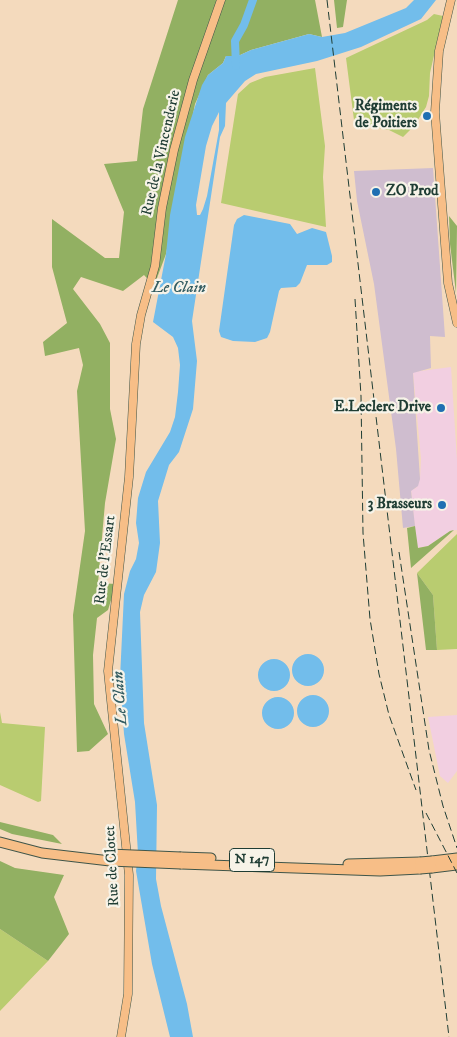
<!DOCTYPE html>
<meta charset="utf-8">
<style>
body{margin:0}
canvas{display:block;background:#f4dabd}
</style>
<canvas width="457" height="1037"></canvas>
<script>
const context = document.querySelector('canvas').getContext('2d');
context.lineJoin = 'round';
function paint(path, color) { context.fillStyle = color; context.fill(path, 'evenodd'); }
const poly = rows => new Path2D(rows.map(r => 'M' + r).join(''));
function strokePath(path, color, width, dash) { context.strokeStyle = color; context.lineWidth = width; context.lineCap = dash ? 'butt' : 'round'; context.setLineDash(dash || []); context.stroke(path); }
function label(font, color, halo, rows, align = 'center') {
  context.font = font + ' "IM FELL DW Pica",serif'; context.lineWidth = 4.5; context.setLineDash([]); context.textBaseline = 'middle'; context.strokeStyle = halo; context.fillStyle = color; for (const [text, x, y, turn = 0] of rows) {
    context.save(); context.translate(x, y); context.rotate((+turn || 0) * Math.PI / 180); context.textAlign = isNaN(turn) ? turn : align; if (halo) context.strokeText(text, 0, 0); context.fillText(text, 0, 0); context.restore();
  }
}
paint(poly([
 [451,367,457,460,457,530,450,531,428,546,417,548,411,490,416,488,420,479,421,459,413,372],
 [457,715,457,771,448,783,440,776,428,717]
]), '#f2cfe1');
paint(poly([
 [433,168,445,337,430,336,431,368,413,373,420,479,418,486,411,491,415,526,403,528,396,449,374,284,357,201,354,171]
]), '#cfbdcf');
paint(poly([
 [434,14,443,16,430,73,429,96,426,107,414,126,403,137,389,130,357,124,354,120,346,58,427,20],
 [315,68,325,146,323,177,326,227,221,203,238,94,250,83,265,77],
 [457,534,457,649,437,650,433,595,417,573],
 [0,712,2,723,45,727,41,801,38,802,0,785],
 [0,929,48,961,0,1011]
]), '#b9cc70');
paint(poly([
 [178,0,315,0,322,37,309,34,251,50,238,56,226,56,223,63,208,75,195,104,166,254,154,286,144,275,123,291,81,277,73,289,100,324,110,343,110,409,116,439,105,503,98,583,116,584,108,610,97,618,93,655,94,704,108,734,89,751,77,752,73,615,85,531,77,391,83,365,79,348,45,356,43,342,67,323,52,267,52,219,105,258,119,258,124,212,104,164,137,161,143,109],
 [334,0,347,0,343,27,337,28],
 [449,216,457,226,456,293,450,244],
 [415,526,418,548,428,546,450,531,454,530,411,568,407,528],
 [417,573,433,595,437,650,426,650],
 [0,822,53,835,62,844,12,834,0,829],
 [0,861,15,868,64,875,54,897,69,934,48,961,0,929]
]), '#92b062');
paint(poly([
 [414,0,436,0,421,19,361,47,317,61,256,74,245,81,226,103,225,126,220,137,192,321,197,361,193,409,179,452,169,465,158,501,160,543,156,572,144,595,140,612,144,723,157,805,156,879,161,906,187,1004,193,1037,170,1037,152,964,136,871,138,854,135,802,124,734,120,678,124,594,130,571,136,559,139,543,136,523,138,498,146,472,170,432,175,417,178,392,180,365,178,348,173,337,153,322,166,254,170,215,185,137,202,85,208,75,223,63,226,56,238,56,251,50,309,34,322,37,345,33,406,8],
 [219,112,219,130,207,196,203,209,200,215,197,215,196,205,206,146,212,126],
 [244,215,290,224,297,234,312,228,326,232,332,256,332,262,327,265,307,265,300,283,296,287,281,288,279,291,270,332,267,338,255,342,233,341,221,337,219,331,234,225,237,219],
 '292 670a16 16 0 1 1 32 0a16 16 0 1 1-32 0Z',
 '258 675a16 16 0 1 1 32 0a16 16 0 1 1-32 0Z',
 '297 711a16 16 0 1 1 32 0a16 16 0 1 1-32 0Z',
 '262 713a16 16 0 1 1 32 0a16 16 0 1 1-32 0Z'
]), '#72bdeb');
strokePath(poly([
 [236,66,235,41,244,25,253,0]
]), '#72bdeb', 8);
const major = poly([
 [451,0,439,51,435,112,448,283,457,323],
 [121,1037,128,994,129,875,108,671,129,477,136,344,141,315,155,266,162,208,174,150,193,80,221,0]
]);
const highway = poly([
 [0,842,42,853,110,861],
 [181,857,211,858],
 [432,861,457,858],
 [181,864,380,871,420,869],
 [348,864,420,862],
 [432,868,457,865]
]);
strokePath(major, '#3f5549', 9);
strokePath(highway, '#3f5549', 11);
strokePath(major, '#f7be87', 8);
strokePath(highway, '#f7be87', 9);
strokePath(poly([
 [327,0,449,1037],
 [355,299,361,396,363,533,370,619,379,674,389,715,416,790],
 [399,552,429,750,443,806,457,848],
 [426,813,457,873]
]), '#1f3d34', 1, [8, 4]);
const highwayBridge = poly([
 [109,854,181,857],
 [110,861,181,864],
 [420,862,432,861],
 [420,869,432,868]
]);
strokePath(highwayBridge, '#3f5549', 11, []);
strokePath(highwayBridge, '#f7be87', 9);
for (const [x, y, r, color] of [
 [427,116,5,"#1f6fb2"],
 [376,192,5,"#1f6fb2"],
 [441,408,5,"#1f6fb2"],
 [442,505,5,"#1f6fb2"]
]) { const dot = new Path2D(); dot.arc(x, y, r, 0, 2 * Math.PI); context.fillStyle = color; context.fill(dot); strokePath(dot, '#f7f3e8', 2); }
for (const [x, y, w] of [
 [252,860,45]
]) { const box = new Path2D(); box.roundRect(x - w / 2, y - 11.5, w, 23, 4); context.fillStyle = '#f7f3e8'; context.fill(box); strokePath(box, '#1f3d34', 1); }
label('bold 14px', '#1f3d34', null, [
 ["N 147",252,860]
]);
label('bold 15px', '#1f3d34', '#f7f3e8', [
 ["Régiments",417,107],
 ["de Poitiers",417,124],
 ["ZO Prod",386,192,"left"],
 ["E.Leclerc Drive",431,408],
 ["3 Brasseurs",432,505]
], 'right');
label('15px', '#1f3d34', '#f7f3e8', [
 ["Rue de la Vincenderie",162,153,-77],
 ["Rue de l'Essart",106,560,-83],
 ["Rue de Clotet",113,866,-93]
]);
label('italic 16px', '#345d62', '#f7f3e8', [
 ["Le Clain",179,289],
 ["Le Clain",121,698,-94]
]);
</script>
